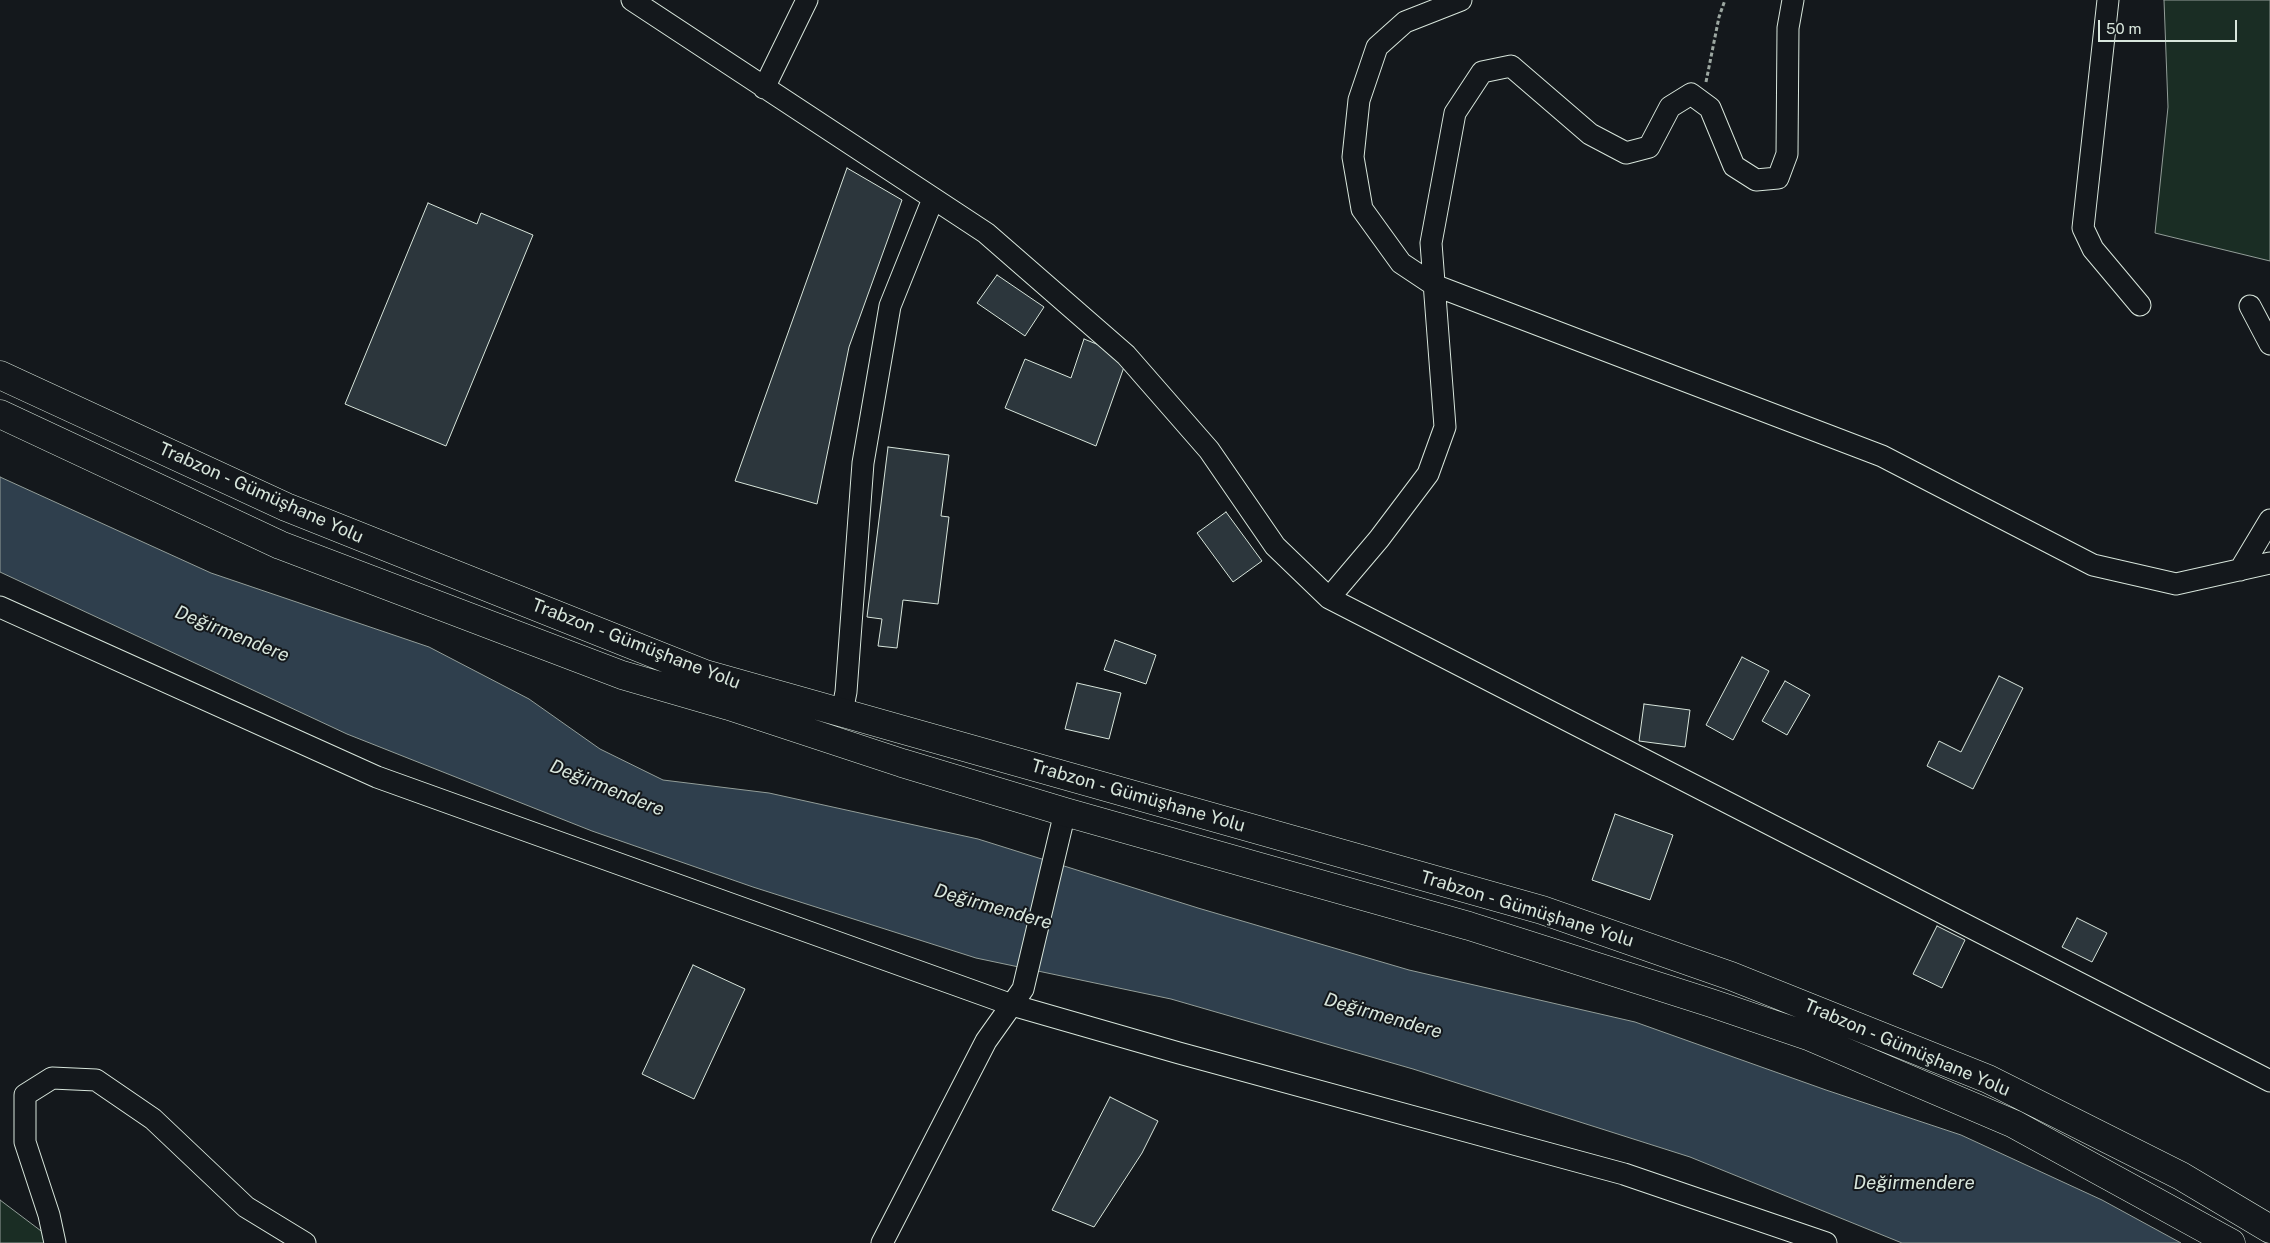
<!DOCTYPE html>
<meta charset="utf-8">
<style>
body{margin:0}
#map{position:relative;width:2270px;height:1243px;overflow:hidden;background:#14181c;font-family:"Public Sans",sans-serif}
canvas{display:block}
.scale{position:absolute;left:2098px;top:20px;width:139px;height:22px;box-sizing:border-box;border:2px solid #d8e6dc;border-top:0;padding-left:6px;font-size:15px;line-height:18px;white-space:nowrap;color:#d8e6dc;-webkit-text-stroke:4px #14181c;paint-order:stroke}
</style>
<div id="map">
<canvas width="2270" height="1243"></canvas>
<div class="scale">50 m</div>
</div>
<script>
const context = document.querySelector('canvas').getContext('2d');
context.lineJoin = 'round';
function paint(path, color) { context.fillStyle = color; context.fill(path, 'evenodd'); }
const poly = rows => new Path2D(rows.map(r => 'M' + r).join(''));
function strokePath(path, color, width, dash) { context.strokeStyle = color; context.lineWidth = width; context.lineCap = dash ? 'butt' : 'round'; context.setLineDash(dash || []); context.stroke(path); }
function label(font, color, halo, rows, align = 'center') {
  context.font = font + ' "Public Sans",sans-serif'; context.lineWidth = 4; context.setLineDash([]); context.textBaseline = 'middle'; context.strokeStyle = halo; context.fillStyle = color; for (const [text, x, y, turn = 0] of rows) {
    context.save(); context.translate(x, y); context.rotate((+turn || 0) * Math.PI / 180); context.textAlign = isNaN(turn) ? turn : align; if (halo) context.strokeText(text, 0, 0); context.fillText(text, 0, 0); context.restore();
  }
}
const green = poly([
 [2164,0,2270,0,2270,261,2155,233,2168,107,2164,0],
 [0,1200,57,1243,0,1243,0,1200]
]);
paint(green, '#1a2d24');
strokePath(green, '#939e99', 1);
const water = poly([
 [0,477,211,573,429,647,529,699,600,749,663,780,769,793,978,839,1198,908,1409,970,1635,1022,1826,1090,1961,1135,2102,1200,2181,1243,1902,1243,1690,1157,1413,1069,1171,999,976,958,753,887,592,831,347,734,0,572,0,477]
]);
paint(water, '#2f3f4d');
strokePath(water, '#939e99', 1);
const building = poly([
 [847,168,902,200,849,347,817,504,735,481,847,168],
 [428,203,477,224,481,213,533,235,446,446,345,404,428,203],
 [997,275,1044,307,1025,336,977,303,997,275],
 [1084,339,1099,345,1124,367,1096,446,1005,408,1025,359,1071,378,1084,339],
 [888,447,949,455,941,516,949,517,938,604,903,600,897,648,878,646,882,619,867,617,888,447],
 [1226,512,1262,561,1233,582,1197,533,1226,512],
 [1115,640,1156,655,1146,684,1104,670,1115,640],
 [1742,657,1769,671,1733,740,1706,725,1742,657],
 [1999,676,2023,688,1973,789,1927,766,1939,741,1961,752,1999,676],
 [1785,681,1810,695,1787,735,1762,721,1785,681],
 [1077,683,1121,693,1109,739,1065,729,1077,683],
 [1644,704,1690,710,1685,747,1639,741,1644,704],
 [1615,814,1673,835,1650,900,1592,880,1615,814],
 [2077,918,2107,933,2092,962,2062,947,2077,918],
 [1937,926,1965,940,1942,988,1913,974,1937,926],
 [693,965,745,989,694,1099,642,1074,693,965],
 [1110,1097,1158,1121,1142,1153,1094,1227,1052,1210,1110,1097]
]);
paint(building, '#2c363c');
strokePath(building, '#d8e6dc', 1);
const minor = poly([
 [632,0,986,233,1126,355,1209,450,1275,546,1329,598,2270,1081],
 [1461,0,1405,22,1377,47,1359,100,1353,157,1362,209,1401,263,1434,285,1882,456,2093,565,2176,584,2270,563],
 [2108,0,2083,228,2093,249,2140,305],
 [764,88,807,0],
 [2250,306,2270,344],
 [2240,570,2270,520],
 [1329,598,1379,539,1428,474,1445,427,1431,243,1455,113,1482,72,1511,66,1590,134,1626,153,1649,147,1670,107,1691,94,1710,108,1734,166,1756,180,1778,178,1787,154,1788,28,1793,0],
 [0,607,377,777,1012,1005,1179,1053,1624,1174,1826,1243],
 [842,712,846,692,863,463,890,306,933,199],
 [55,1243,49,1215,25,1142,25,1095,52,1078,96,1080,153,1119,246,1207,305,1243],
 [882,1243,986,1041,1023,989,1065,812]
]);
const highway = poly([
 [0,375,286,507,705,674,1542,910,1731,976,1988,1079,2181,1176,2270,1229],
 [0,414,280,545,622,675,729,706,902,763,1065,812,1469,926,1711,1003,1808,1036,2014,1124,2231,1243]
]);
strokePath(minor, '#d8e6dc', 23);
strokePath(highway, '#d8e6dc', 29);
strokePath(poly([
 [1706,82,1719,17,1725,0]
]), '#9da8a2', 3, [4, 2.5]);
strokePath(minor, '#14181c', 21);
strokePath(highway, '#14181c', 28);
label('18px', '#d8e6dc', '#14181c', [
 ["Trabzon - Gümüşhane Yolu",261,493,24],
 ["Trabzon - Gümüşhane Yolu",636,644,21],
 ["Trabzon - Gümüşhane Yolu",1138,796,16],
 ["Trabzon - Gümüşhane Yolu",1527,909,17],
 ["Trabzon - Gümüşhane Yolu",1907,1048,23]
]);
label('italic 19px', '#d8e6dc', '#14181c', [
 ["Değirmendere",232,634,22],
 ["Değirmendere",607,788,22],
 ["Değirmendere",993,907,16],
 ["Değirmendere",1383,1016,16],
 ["Değirmendere",1914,1183]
]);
</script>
